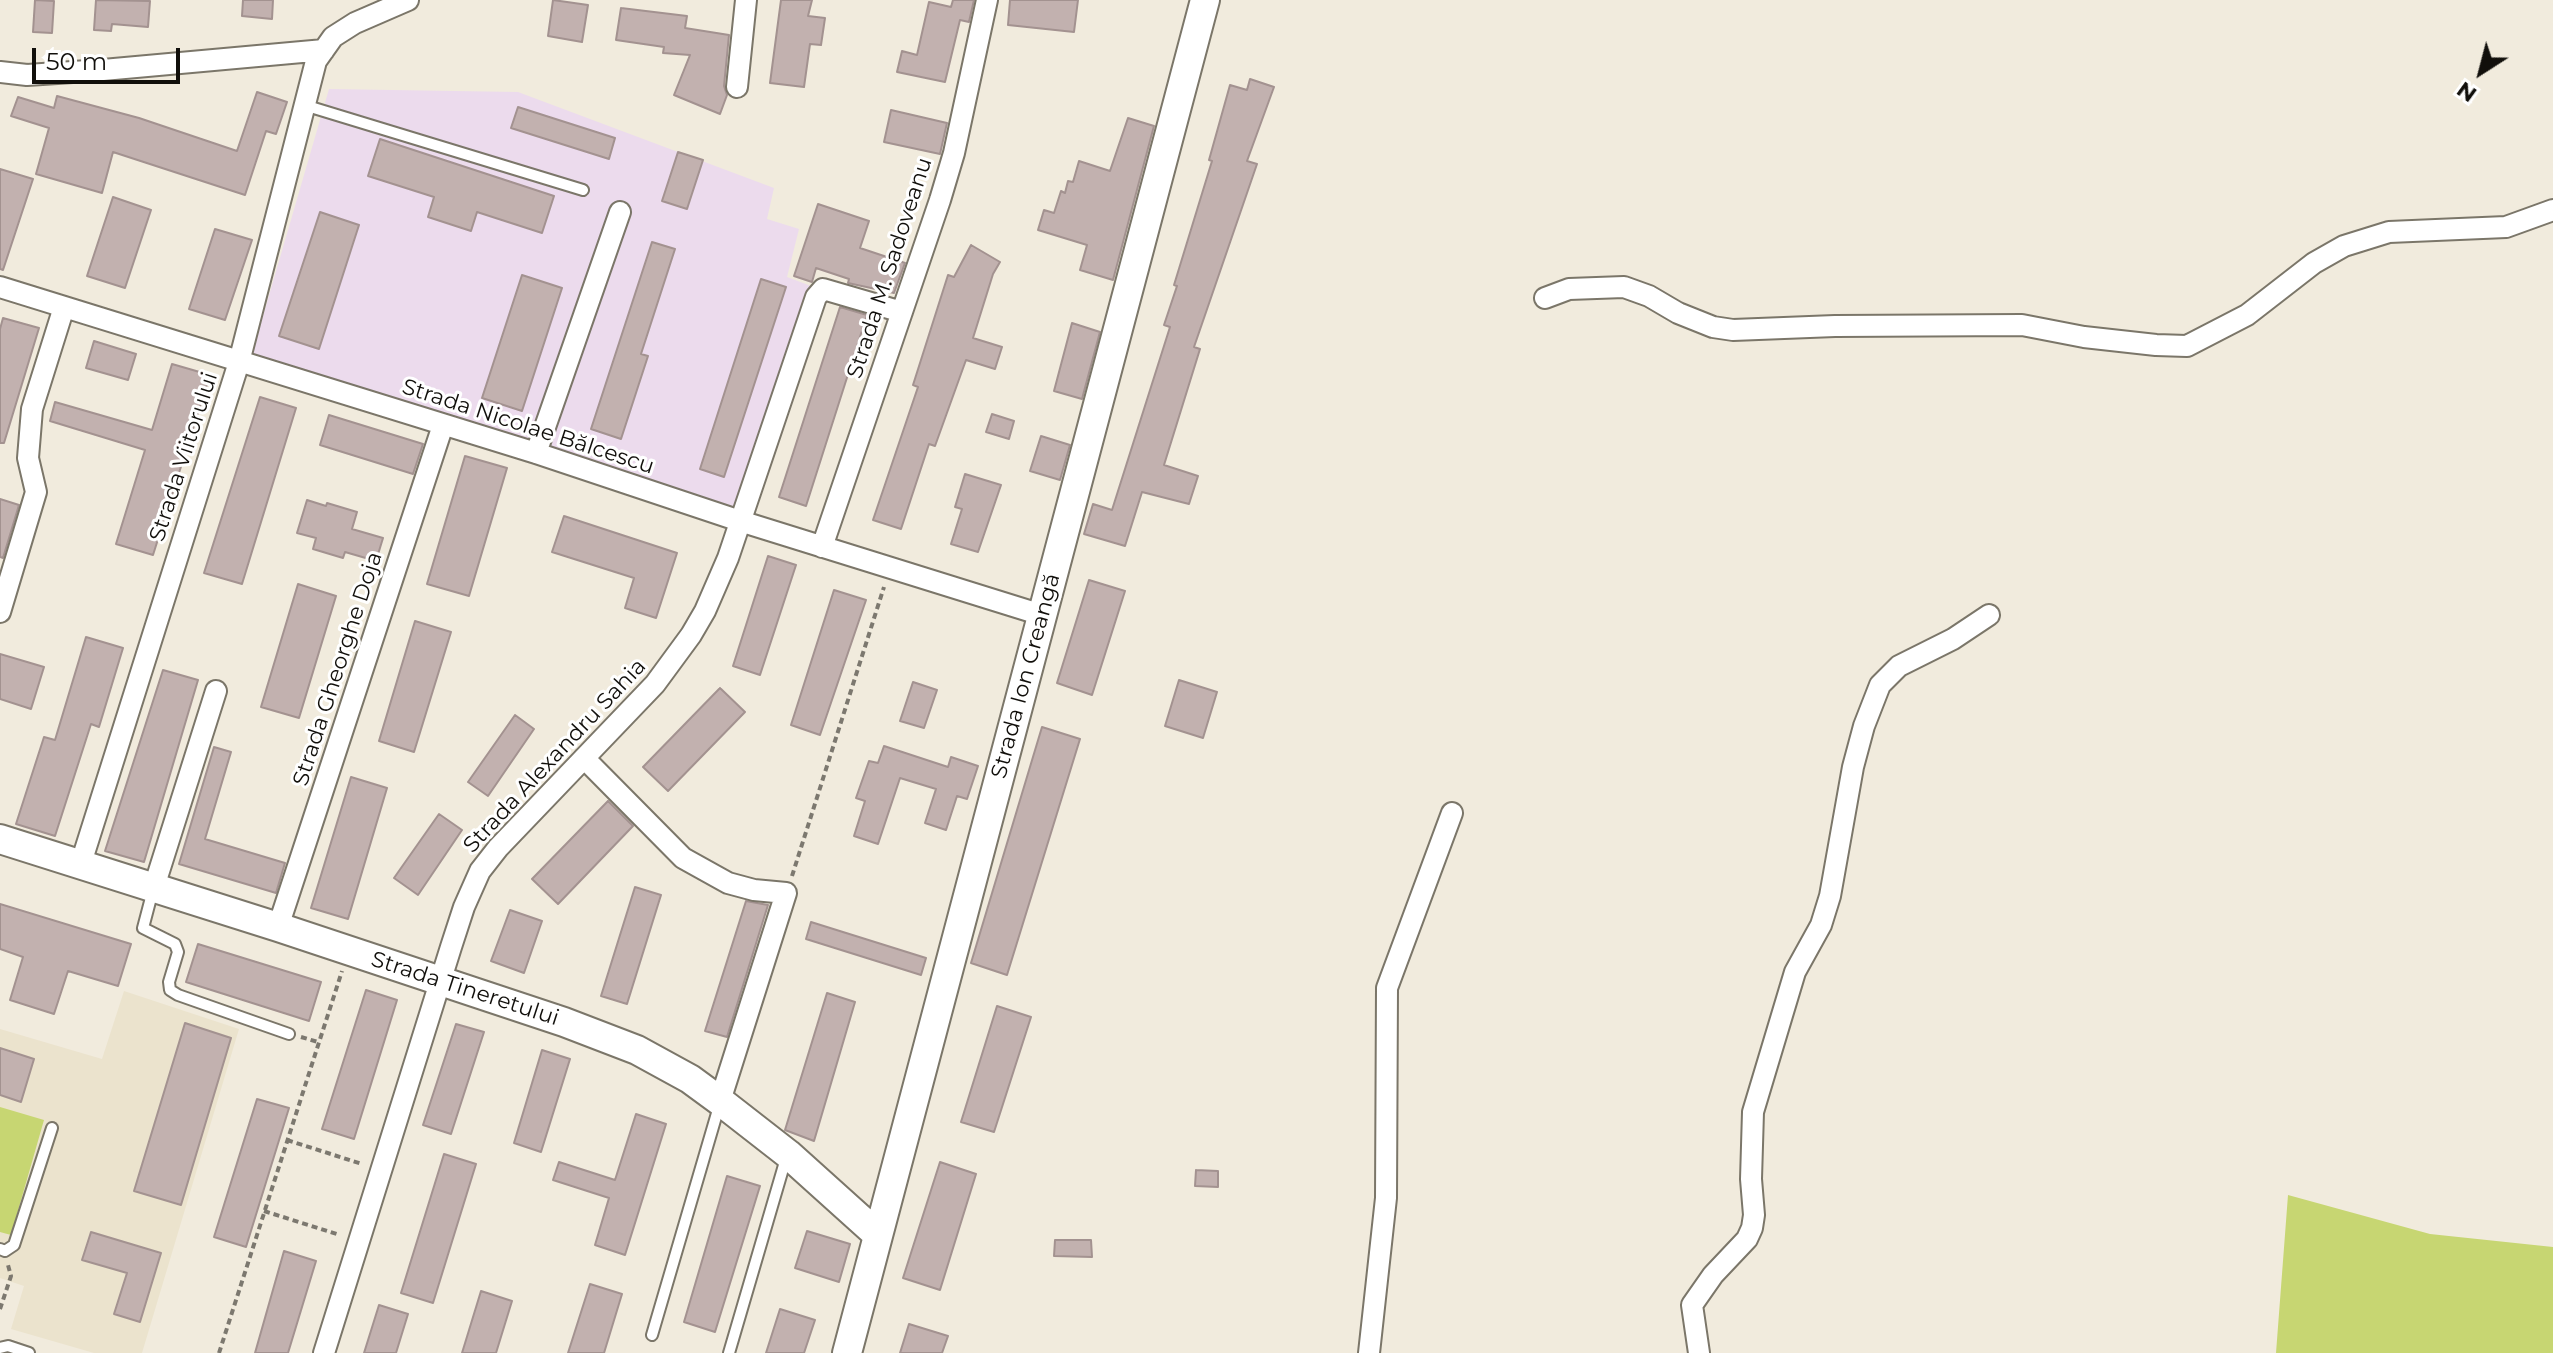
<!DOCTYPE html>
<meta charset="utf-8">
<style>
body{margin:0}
#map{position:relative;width:2553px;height:1353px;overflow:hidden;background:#f1ebdd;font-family:Montserrat,sans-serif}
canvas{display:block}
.north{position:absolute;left:2441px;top:32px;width:80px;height:80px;-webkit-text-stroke:6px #fff;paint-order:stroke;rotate:216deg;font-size:22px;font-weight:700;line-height:32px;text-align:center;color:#110f0b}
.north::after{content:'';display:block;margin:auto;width:28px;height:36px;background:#110f0b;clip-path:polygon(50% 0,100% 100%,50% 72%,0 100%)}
.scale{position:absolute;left:32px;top:48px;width:148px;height:36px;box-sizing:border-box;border:4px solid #110f0b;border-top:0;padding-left:10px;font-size:24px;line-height:28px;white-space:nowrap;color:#110f0b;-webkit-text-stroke:6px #fff;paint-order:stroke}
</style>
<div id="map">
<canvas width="2553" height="1353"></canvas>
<div class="north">N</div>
<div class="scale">50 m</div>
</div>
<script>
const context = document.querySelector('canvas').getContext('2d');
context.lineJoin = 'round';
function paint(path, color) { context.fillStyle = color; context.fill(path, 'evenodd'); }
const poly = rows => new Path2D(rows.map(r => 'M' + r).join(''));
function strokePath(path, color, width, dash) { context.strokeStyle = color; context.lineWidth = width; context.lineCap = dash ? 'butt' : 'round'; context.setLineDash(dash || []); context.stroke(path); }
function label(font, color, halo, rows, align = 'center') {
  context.font = font + ' Montserrat,sans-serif'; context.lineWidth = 6; context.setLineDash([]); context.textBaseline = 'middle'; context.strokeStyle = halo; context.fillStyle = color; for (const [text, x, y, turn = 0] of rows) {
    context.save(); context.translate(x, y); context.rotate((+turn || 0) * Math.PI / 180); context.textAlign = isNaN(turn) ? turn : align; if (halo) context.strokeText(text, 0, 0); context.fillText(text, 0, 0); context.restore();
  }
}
paint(poly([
 [124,991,239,1029,142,1353,94,1353,11,1329,24,1286,0,1278,0,1029,102,1059]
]), '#ebe3cd');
paint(poly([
 [329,89,518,92,774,188,767,219,799,229,787,277,811,286,735,507,252,354]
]), '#ecdbed');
paint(poly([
 [0,1107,44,1120,11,1235,0,1232],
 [2288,1195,2430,1234,2553,1247,2553,1353,2276,1353]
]), '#c7d672');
const building = poly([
 [35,0,54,1,52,33,33,32,35,0],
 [96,0,150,1,148,27,112,24,111,31,94,30,96,0],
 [243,0,273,0,272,19,242,16,243,0],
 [553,0,588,5,582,42,548,36,553,0],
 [781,0,812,0,808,16,825,18,821,45,810,44,804,87,770,83,781,0],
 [953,0,974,0,969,22,960,20,945,82,897,72,902,51,917,55,929,2,951,7,953,0],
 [1010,0,1078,0,1074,32,1008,25,1010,0],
 [621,8,687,16,685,28,729,35,724,86,727,95,720,114,674,95,690,55,663,53,664,47,616,40,621,8],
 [1250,79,1274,87,1247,161,1257,164,1194,347,1200,349,1164,465,1198,476,1189,504,1142,492,1125,546,1084,534,1093,504,1112,510,1170,327,1164,325,1177,286,1174,285,1212,161,1209,160,1230,85,1247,90,1250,79],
 [257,92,287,102,276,134,266,131,245,195,113,152,102,193,36,174,49,128,11,116,18,97,54,108,57,96,139,118,237,151,257,92],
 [518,107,615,138,609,159,511,128,518,107],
 [891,110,947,123,940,154,884,142,891,110],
 [1128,118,1154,126,1113,280,1080,270,1087,245,1038,230,1044,210,1054,213,1061,191,1065,193,1068,181,1073,182,1079,161,1110,171,1128,118],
 [380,139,554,196,542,233,477,212,471,231,428,217,434,197,368,176,380,139],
 [678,152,703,160,687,209,662,201,678,152],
 [0,169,33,179,3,270,0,269,0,169],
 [113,197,151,210,125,288,87,276,113,197],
 [818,204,869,221,860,248,905,263,894,293,848,283,849,279,816,268,812,282,794,276,818,204],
 [320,212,359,225,319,349,279,336,320,212],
 [215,229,252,240,225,320,189,309,215,229],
 [652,242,675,249,641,354,648,356,621,439,591,429,652,242],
 [971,245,1000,262,993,274,973,338,1002,347,995,369,966,360,935,446,929,444,901,529,873,520,918,387,913,385,948,275,954,277,971,245],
 [522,275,562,288,522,411,482,398,522,275],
 [761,279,786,287,724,477,700,469,761,279],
 [840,307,867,315,806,506,779,497,840,307],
 [3,318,39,328,4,443,0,443,0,329,3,318],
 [1072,323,1100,332,1082,399,1054,391,1072,323],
 [94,341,136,354,128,380,86,368,94,341],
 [172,364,210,375,153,555,116,544,145,450,50,421,55,402,152,430,172,364],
 [260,397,296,408,242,584,204,573,260,397],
 [992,414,1014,421,1009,439,986,432,992,414],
 [329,415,423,444,413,474,320,445,329,415],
 [1041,436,1070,445,1060,480,1030,471,1041,436],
 [465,456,507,468,469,596,427,584,465,456],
 [965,474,1001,485,978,552,951,544,962,509,955,507,965,474],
 [0,499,19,505,3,558,0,557,0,499],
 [307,500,326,506,327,503,357,512,352,529,383,538,376,561,345,552,343,558,313,549,316,538,297,533,307,500],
 [564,516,677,553,656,618,625,608,634,578,552,552,564,516],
 [768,556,796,565,760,675,733,666,768,556],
 [1089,580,1125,591,1092,695,1057,683,1089,580],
 [298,584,336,596,299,718,261,707,298,584],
 [834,590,866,600,820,735,791,725,834,590],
 [415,621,451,632,414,752,379,741,415,621],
 [86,637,123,648,99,727,91,724,55,836,16,824,44,737,55,740,86,637],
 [0,654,44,667,31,709,0,699,0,654],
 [163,670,198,680,144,862,105,851,163,670],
 [1179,680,1217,692,1203,738,1165,726,1179,680],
 [913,682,937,690,924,728,900,721,913,682],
 [720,688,745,712,668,791,643,767,720,688],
 [515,715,534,729,488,796,468,782,515,715],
 [1042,727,1080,739,1007,975,971,963,1042,727],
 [884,746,948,767,951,757,978,766,967,799,957,796,946,830,925,823,936,789,900,778,878,844,854,836,865,801,856,798,869,761,878,763,884,746],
 [214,747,231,752,205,839,285,863,276,893,179,864,214,747],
 [351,777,387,788,348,919,311,908,351,777],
 [608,801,633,826,558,904,532,879,608,801],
 [439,814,462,830,418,895,394,878,439,814],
 [635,887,661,895,627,1004,601,996,635,887],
 [746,901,768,905,727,1037,705,1031,746,901],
 [0,904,131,944,118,986,68,971,54,1014,10,1000,23,957,0,949,0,904],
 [510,910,542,921,524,973,491,961,510,910],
 [811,922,926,958,921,975,806,939,811,922],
 [198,944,321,982,309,1021,186,982,198,944],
 [366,990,397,1000,354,1139,322,1129,366,990],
 [827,993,855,1002,814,1141,785,1130,827,993],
 [997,1006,1031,1017,994,1132,961,1122,997,1006],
 [185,1023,231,1038,181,1205,134,1191,185,1023],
 [456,1024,484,1032,451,1134,423,1125,456,1024],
 [0,1048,34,1059,21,1102,0,1095,0,1048],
 [542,1050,570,1059,541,1152,514,1143,542,1050],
 [257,1099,289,1108,246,1247,214,1237,257,1099],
 [636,1114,666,1124,625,1255,595,1245,609,1198,553,1180,559,1162,615,1180,636,1114],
 [444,1154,476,1164,433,1303,401,1293,444,1154],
 [940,1162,976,1174,940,1290,903,1278,940,1162],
 [1196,1170,1218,1171,1218,1187,1195,1186,1196,1170],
 [727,1176,760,1186,715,1332,684,1322,727,1176],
 [807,1231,850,1244,839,1282,795,1268,807,1231],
 [91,1232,161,1253,140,1322,114,1314,127,1273,82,1260,91,1232],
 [1055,1240,1091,1240,1092,1257,1054,1256,1055,1240],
 [284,1251,316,1261,288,1353,255,1353,284,1251],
 [590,1284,622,1294,604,1353,568,1353,590,1284],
 [481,1291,512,1301,496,1353,462,1353,481,1291],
 [379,1305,408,1314,396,1353,364,1353,379,1305],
 [780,1309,815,1320,804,1353,766,1353,780,1309],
 [909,1324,948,1336,942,1353,900,1353,909,1324]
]);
paint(building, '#c2b1af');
strokePath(building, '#a39290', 2);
const lane = poly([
 [304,105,583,190],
 [153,890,143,928,175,944,178,952,169,982,170,990,178,995,289,1034],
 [0,1249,5,1251,14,1245,52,1128],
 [652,1335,720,1103],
 [0,1348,8,1346,29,1353],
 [729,1353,787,1155]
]);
const street = poly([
 [0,72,27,75,103,70,324,50],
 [737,87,746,0],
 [0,287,536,453,740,521,1042,615],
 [1545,298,1569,289,1624,287,1649,296,1678,313,1713,327,1733,330,1835,326,2022,325,2084,337,2156,345,2187,346,2247,315,2314,263,2344,246,2389,232,2506,227,2553,210],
 [536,453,620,212],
 [822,547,940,200,954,153,987,0],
 [0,612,36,492,28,458,32,409,64,307],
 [584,758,683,858,728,883,754,890,786,893,720,1101],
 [81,863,239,362,316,61,333,37,355,23,408,0],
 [154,887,216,691],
 [278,927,443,425],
 [324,1353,451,947,464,907,480,871,498,848,655,684,691,635,705,611,728,558,816,297,823,289,902,312],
 [1369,1353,1386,1198,1387,988,1452,813],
 [1699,1353,1692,1305,1713,1275,1747,1239,1752,1228,1754,1215,1751,1179,1753,1112,1795,972,1821,925,1830,896,1853,767,1864,726,1880,685,1899,666,1953,639,1989,615]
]);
const secondary = poly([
 [0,839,278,927,564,1022,637,1050,690,1079,720,1101,788,1154,878,1235],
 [847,1353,1205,0]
]);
strokePath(lane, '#7b7669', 14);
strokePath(street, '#7b7669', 24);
strokePath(secondary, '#7b7669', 32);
strokePath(poly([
 [792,876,884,587],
 [301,1037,318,1042],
 [287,1140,362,1164],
 [264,1211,340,1235],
 [0,1309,11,1276,8,1265],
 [219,1353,342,971]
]), '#7c786f', 4, [6, 4]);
strokePath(lane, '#fff', 10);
strokePath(street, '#fff', 20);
strokePath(secondary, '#fff', 28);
label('22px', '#110f0b', '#fff', [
 ["Strada M. Sadoveanu",890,268,-72],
 ["Strada Nicolae Bălcescu",528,427,18],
 ["Strada Viitorului",184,457,-72],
 ["Strada Gheorghe Doja",338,669,-72],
 ["Strada Ion Creangă",1026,676,-75],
 ["Strada Alexandru Sahia",555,756,-47],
 ["Strada Tineretului",465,989,18]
]);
</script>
